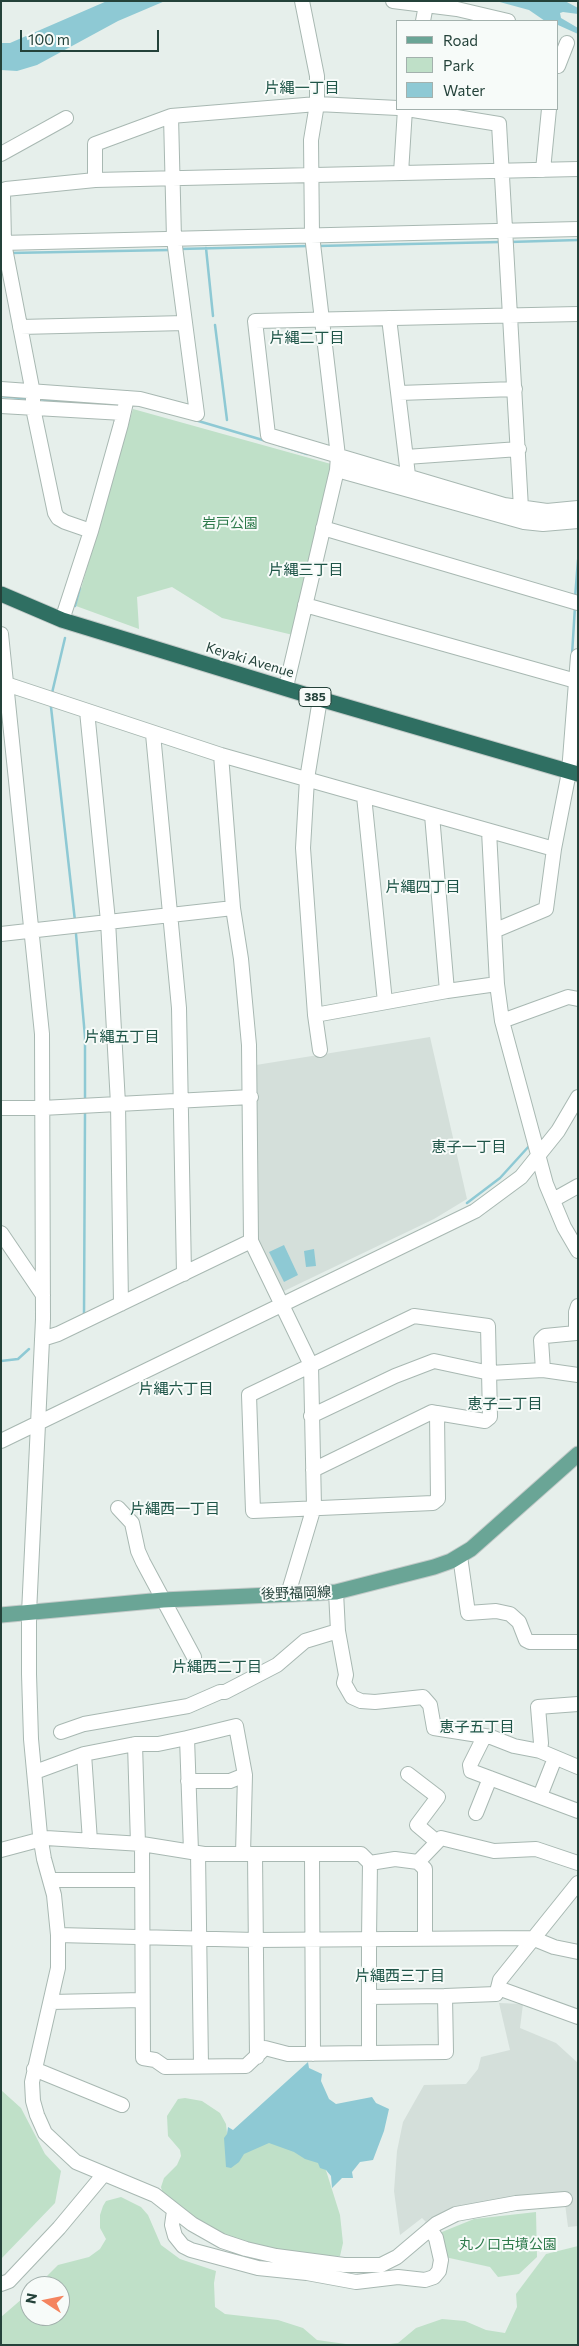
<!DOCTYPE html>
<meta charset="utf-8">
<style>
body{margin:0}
#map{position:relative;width:579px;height:2346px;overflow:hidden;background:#e6efeb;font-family:Commissioner,sans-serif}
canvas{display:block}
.frame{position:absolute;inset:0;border:2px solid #24423a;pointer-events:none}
.legend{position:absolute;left:396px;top:20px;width:162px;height:90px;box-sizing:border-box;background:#f7fbf9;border:1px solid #a3b1ad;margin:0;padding:6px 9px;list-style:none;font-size:15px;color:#24423a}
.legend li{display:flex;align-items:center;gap:10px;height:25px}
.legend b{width:25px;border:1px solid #a3b1ad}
.north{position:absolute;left:20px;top:2276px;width:50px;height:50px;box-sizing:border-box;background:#f7fbf9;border:1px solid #a3b1ad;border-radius:50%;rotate:281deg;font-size:14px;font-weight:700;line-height:20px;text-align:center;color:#24423a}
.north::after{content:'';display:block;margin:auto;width:18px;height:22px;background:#f4845f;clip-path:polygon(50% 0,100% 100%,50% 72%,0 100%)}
.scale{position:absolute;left:20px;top:30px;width:139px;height:22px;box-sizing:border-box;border:2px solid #24423a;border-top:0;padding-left:6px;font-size:15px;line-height:18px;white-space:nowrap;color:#24423a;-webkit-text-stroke:4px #f7fbf9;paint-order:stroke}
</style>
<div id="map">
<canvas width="579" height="2346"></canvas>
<div class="frame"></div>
<ul class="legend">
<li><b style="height:6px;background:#6aa596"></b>Road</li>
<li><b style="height:14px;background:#bfe0c8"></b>Park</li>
<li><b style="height:14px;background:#8ec9d4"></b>Water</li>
</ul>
<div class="north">N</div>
<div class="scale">100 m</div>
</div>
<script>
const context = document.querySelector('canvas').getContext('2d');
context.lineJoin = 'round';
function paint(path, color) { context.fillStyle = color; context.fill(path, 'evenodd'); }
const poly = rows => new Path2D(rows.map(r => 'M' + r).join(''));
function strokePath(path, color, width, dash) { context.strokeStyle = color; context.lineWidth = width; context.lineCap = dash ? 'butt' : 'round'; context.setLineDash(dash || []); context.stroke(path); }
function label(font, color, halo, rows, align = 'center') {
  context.font = font + ' Commissioner,"Noto Sans JP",sans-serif'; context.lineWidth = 4; context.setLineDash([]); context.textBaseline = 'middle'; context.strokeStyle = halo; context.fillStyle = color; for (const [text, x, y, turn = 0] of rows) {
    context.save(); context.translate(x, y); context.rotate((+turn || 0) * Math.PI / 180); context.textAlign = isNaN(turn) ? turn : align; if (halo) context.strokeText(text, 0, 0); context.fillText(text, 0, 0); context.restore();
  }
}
paint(poly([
 [430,1037,467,1199,434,1219,282,1292,255,1241,256,1065],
 [499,2003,523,2004,520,2028,556,2043,578,2063,578,2226,568,2227,564,2196,430,2226,422,2218,400,2235,394,2191,397,2151,403,2122,424,2085,466,2084,478,2069,481,2057,510,2050]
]), '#d4dfda');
paint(poly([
 [133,409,331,464,293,635,222,618,172,587,137,597,139,629,76,606],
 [1,2090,21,2108,45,2154,61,2171,55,2203,1,2259],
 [185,2098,202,2101,220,2113,226,2124,228,2142,258,2140,281,2142,324,2164,340,2215,343,2243,340,2256,292,2255,221,2237,163,2195,161,2187,164,2178,177,2165,181,2156,180,2150,168,2136,167,2116,178,2099],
 [121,2197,141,2207,148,2215,161,2245,180,2259,216,2271,214,2283,215,2307,225,2314,278,2320,303,2328,317,2340,353,2345,1,2345,1,2317,30,2292,30,2316,60,2316,60,2286,37,2286,58,2265,89,2257,100,2249,106,2239,100,2228,100,2215,103,2206,106,2201],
 [536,2212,537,2257,519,2274,498,2277,490,2267,445,2257,437,2234,474,2219],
 [578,2246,578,2345,382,2345,398,2343,416,2328,442,2319,465,2321,486,2330,505,2333,517,2307,516,2294,546,2254]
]), '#bfe0c8');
paint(poly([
 [107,1,165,1,118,21,37,65,17,71,1,70,1,43,10,43],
 [496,1,565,1,578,8,578,14,563,12,560,13,561,18,578,28,578,34,558,25,558,21,545,21,529,10],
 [284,1245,298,1275,284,1282,269,1252],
 [314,1249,316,1266,306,1267,304,1251],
 [308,2062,309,2068,322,2074,321,2081,329,2099,336,2104,372,2097,376,2103,389,2109,384,2131,373,2160,360,2162,352,2172,353,2178,342,2178,332,2188,331,2176,326,2170,320,2168,318,2163,305,2159,294,2152,269,2143,244,2154,239,2162,231,2168,226,2167,224,2138,227,2134,228,2127,233,2130]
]), '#8ec9d4');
strokePath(poly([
 [509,242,578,240],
 [317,246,501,242],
 [206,248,213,316],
 [179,249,309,246],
 [9,253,171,250],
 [215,325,227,420],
 [1,396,30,399],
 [38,399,119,406],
 [195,420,266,441],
 [279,445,307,454],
 [575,598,578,560],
 [75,606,80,588],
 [572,655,575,606],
 [52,693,65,638],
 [51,707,75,921],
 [76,934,85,1037,85,1101],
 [467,1203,500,1178,530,1145],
 [84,1316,85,1113],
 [1,1361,18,1359,29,1349]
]), '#8ec9d4', 2.5);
const minor = poly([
 [393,1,457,9,508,21],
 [423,21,426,5],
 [558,66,567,43],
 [407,109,499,124,521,508],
 [171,116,317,104,398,108],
 [1,154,66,118],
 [543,170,549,109],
 [401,173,405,109],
 [1,243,578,229],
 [578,314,255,321,268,435,504,505,547,511,578,508],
 [389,318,408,475],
 [20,327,185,323],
 [1,389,140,399,197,414,174,239,171,116,95,144,95,180],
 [399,393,515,389],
 [1,406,123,413],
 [406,457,519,449],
 [337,470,524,522,543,524,578,521],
 [323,528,578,603],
 [91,531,65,522,58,518,55,513,33,408,33,393,4,243,3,194,6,189,95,180,578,169],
 [305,605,576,681],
 [62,620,91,531,121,424,127,398],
 [1,634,42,1034,43,1319,29,1613,29,1674,31,1739,40,1835,44,1859,54,1895,58,1935,58,1968,32,2082,33,2101,37,2115,45,2133,76,2162,155,2195,192,2224,222,2241,246,2249,276,2256,344,2265,381,2265,397,2257,436,2224,456,2214,516,2203,565,2199],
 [6,684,221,755,554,849,569,772,578,656],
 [286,687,337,470,338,456,312,235,311,140,317,104,317,76,302,1],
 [87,711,108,921,118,1104,121,1304],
 [153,734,179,1008,184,1274],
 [221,755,233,908,241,959,249,1045,251,1241,311,1365,314,1507,288,1594],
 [364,796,385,1002],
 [432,815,447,991],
 [489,831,497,984,502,1021],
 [496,930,546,909,554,849],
 [1,934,233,908],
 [578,999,568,997,502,1021,546,1184,564,1227,578,1251],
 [315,1015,447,991,497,984],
 [320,1050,315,1015,303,848,307,779,320,699],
 [1,1108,42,1108,251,1097],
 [553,1200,578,1186],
 [1,1233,43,1295],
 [578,1306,576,1312,576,1333,545,1336,541,1340,543,1370,578,1375],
 [414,1316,488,1326,490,1417,485,1421,437,1413,438,1499,433,1503,253,1511,249,1395,414,1316],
 [42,1339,58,1334,251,1241],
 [311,1416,395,1376,434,1361,490,1373,543,1370],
 [1,1441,475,1211,521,1177,558,1131,578,1097],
 [313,1470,432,1412,437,1413],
 [118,1508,132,1523,138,1551,143,1562,194,1657],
 [460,1556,468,1613,496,1611,510,1614,519,1622,526,1640,530,1642,578,1642],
 [336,1592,338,1631,346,1675,344,1683,352,1697,361,1701,375,1702,423,1697,430,1705,434,1728,491,1737,514,1746,540,1751,578,1767],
 [61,1732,84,1724,188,1706,220,1692,225,1692,277,1665,305,1641,338,1631],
 [484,1737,470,1765,471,1771,578,1811],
 [187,1738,236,1726,245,1775,230,1781,188,1781],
 [135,1744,138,1844],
 [540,1751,541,1743,538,1707,578,1704],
 [84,1754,90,1841],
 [35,1772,84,1754,135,1744,158,1744,187,1738,191,1851],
 [408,1774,438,1797,417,1825,436,1841],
 [540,1796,555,1758],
 [476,1813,490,1778],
 [142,1844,143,2058,155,2060,165,2067,246,2066,265,2048,288,2054,369,2053],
 [1,1850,46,1838,142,1844,204,1854,361,1854,370,1863,369,1939,369,2053,446,2052,445,1996,369,1997],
 [198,1853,201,2066],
 [243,1854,245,1775],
 [255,1854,257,2057],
 [312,1854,313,2054],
 [418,1862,425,1869,425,1938],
 [370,1863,395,1859,418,1862,441,1838,494,1851,536,1849,578,1863],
 [50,1880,142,1880],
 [578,1883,500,1980,498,1988,578,2017],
 [58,1935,255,1940,532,1938,554,1947,578,1952],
 [445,1996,496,1994,498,1988],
 [51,2002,142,2000],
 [34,2069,122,2105],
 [174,2211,172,2225,175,2236,183,2246,191,2250,258,2268,307,2273,356,2282,398,2277,425,2280,434,2277,439,2271,441,2260,436,2238,430,2229],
 [1,2284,9,2281,59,2228,104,2174]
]);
const major = poly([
 [1,1615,163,1600,336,1592,434,1567,451,1561,471,1549,578,1454]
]);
const highway = poly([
 [1,594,62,620,320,699,578,774]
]);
strokePath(minor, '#a8b8b2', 16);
strokePath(major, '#c2cac8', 17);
strokePath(highway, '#c2cac8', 17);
strokePath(minor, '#fff', 14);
strokePath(major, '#6aa596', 15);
strokePath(highway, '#2f6f62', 15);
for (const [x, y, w] of [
 [315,697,32]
]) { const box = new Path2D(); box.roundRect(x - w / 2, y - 9.5, w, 19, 4); context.fillStyle = '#f7fbf9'; context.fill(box); strokePath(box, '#24423a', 1); }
label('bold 12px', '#24423a', null, [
 ["385",315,697]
]);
label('14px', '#2d7a4b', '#f7fbf9', [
 ["岩戸公園",230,523],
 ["丸ノ口古墳公園",508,2244]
]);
label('14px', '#24423a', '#f7fbf9', [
 ["Keyaki Avenue",250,660,17],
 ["後野福岡線",296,1593,-2]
]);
label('15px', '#1f5548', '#f7fbf9', [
 ["片縄一丁目",302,88],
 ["片縄二丁目",307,338],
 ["片縄三丁目",306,570],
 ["片縄四丁目",423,887],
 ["片縄五丁目",122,1037],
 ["恵子一丁目",469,1147],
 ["片縄六丁目",176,1389],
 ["恵子二丁目",505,1404],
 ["片縄西一丁目",175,1509],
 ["片縄西二丁目",217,1667],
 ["恵子五丁目",477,1727],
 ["片縄西三丁目",400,1976]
]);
</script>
